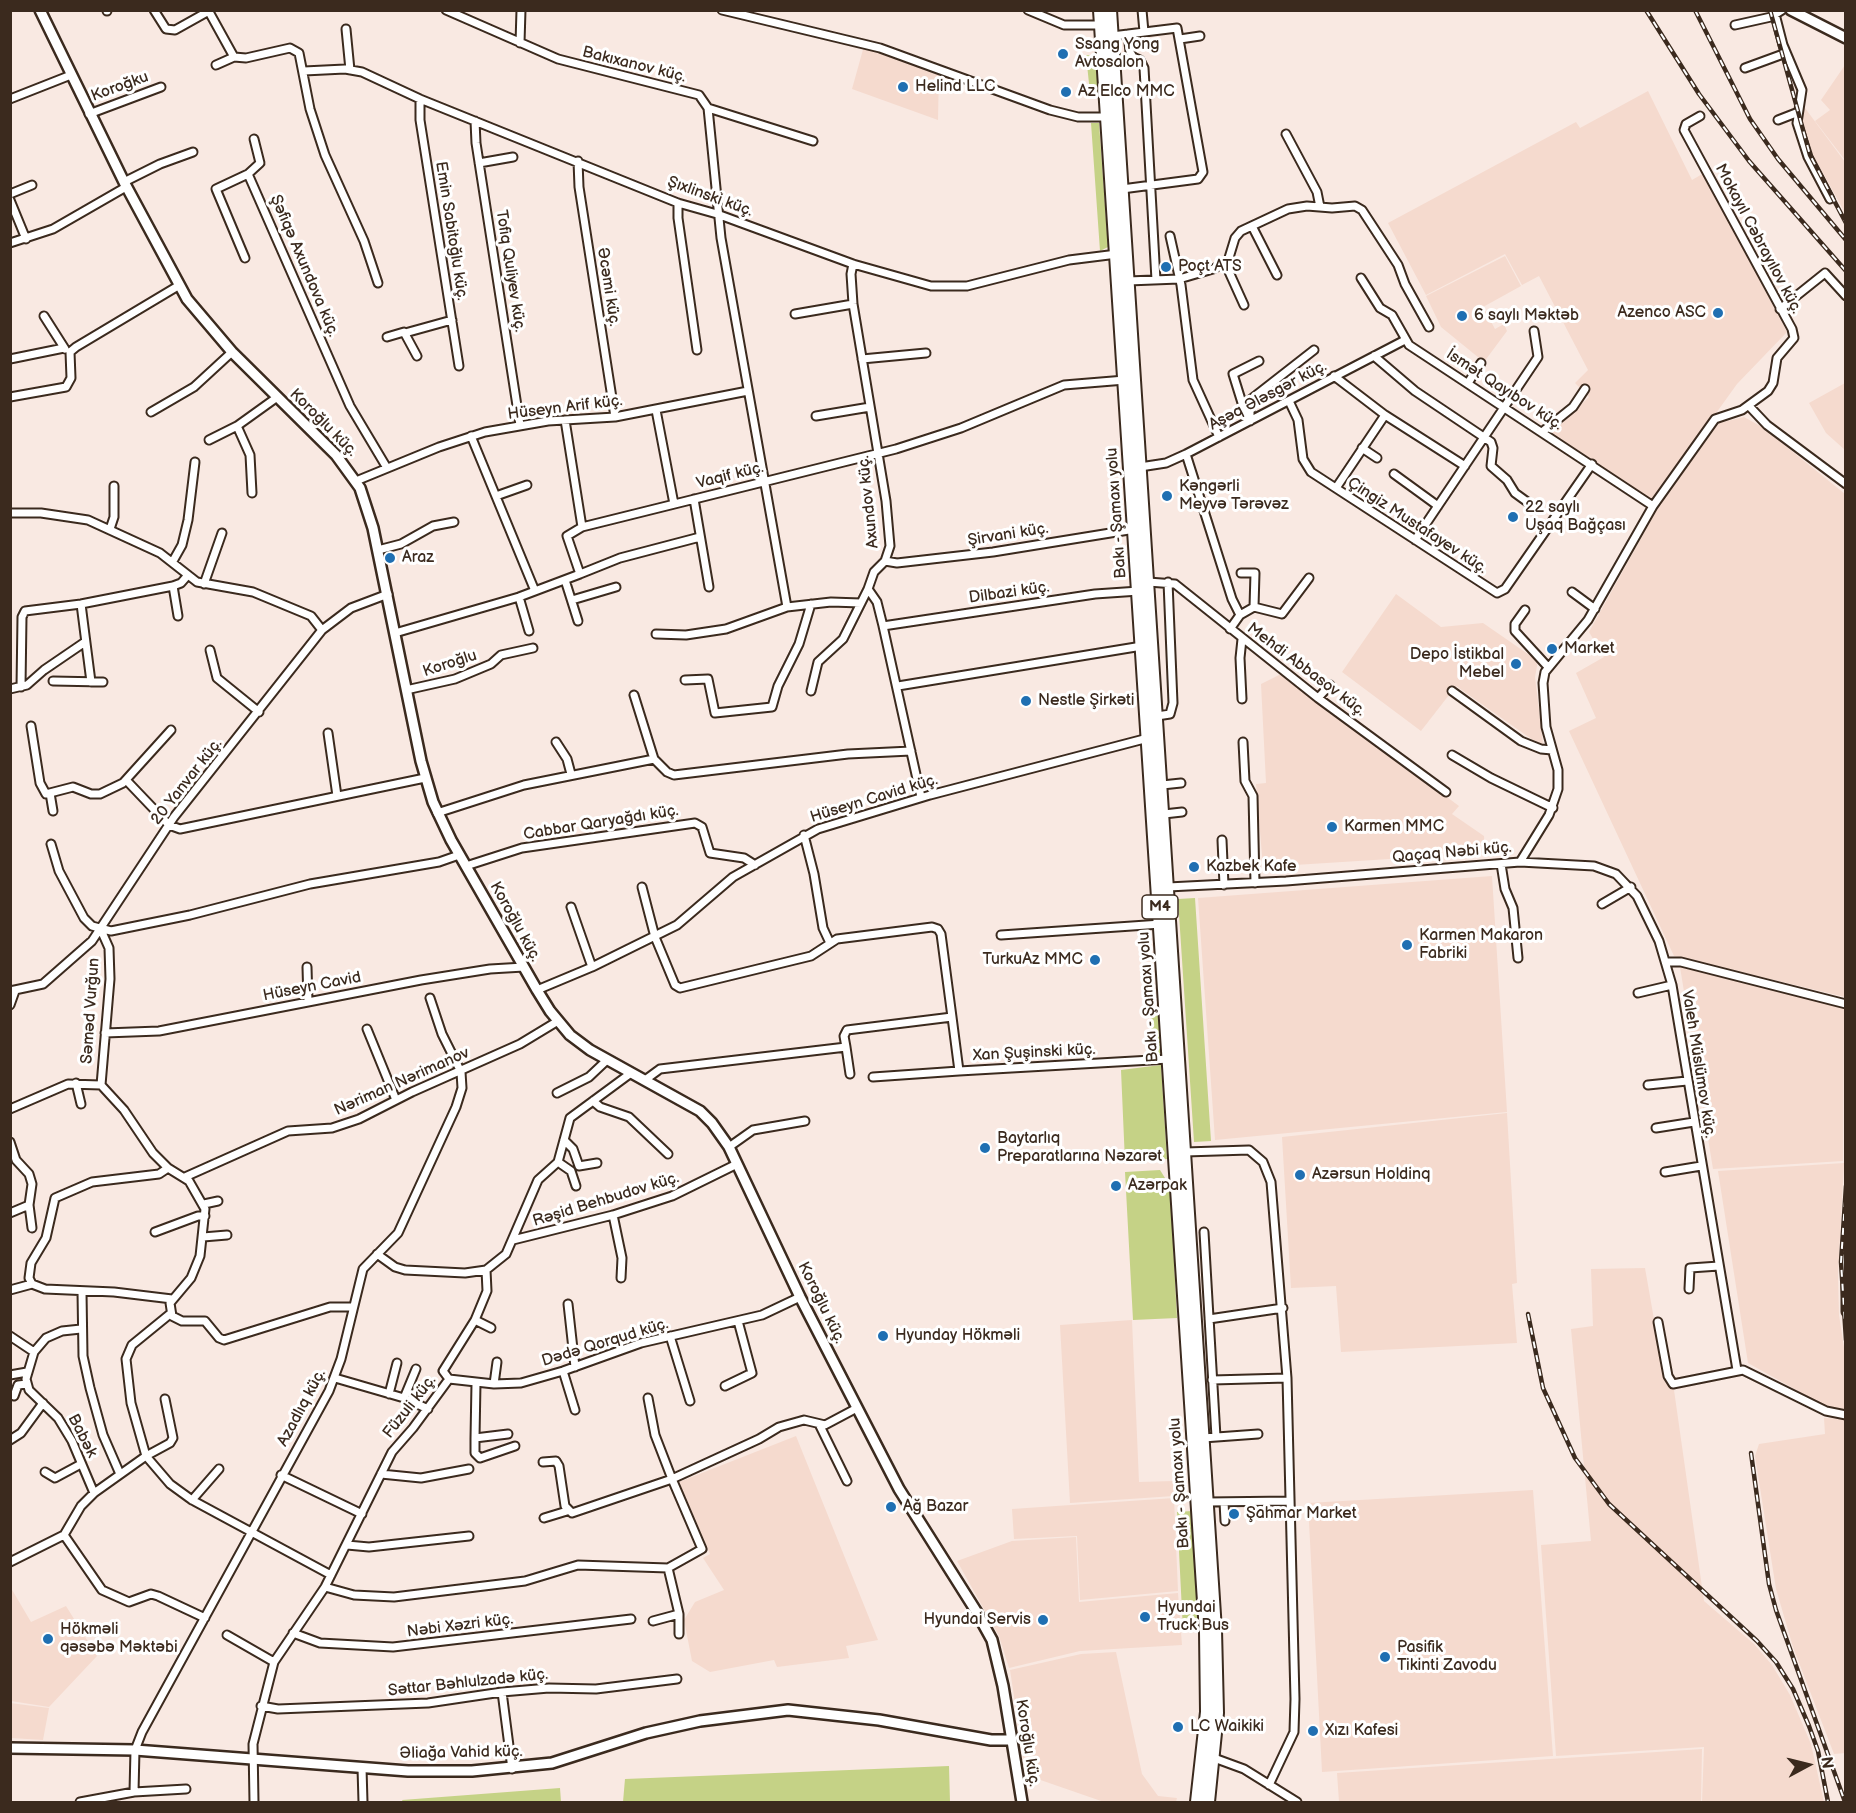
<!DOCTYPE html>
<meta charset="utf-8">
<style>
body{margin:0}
#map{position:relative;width:1856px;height:1813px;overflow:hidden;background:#f9e9e2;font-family:"Balsamiq Sans",sans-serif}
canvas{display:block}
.frame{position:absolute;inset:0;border:12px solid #3b2a1e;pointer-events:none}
.north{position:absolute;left:1778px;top:1735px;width:60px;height:60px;-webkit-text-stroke:4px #fff;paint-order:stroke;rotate:83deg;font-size:16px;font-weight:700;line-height:24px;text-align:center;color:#3b2a1e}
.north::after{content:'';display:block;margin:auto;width:21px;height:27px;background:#3b2a1e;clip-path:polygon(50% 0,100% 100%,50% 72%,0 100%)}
</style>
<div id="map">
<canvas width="1856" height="1813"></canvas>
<div class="frame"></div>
<div class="north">N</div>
</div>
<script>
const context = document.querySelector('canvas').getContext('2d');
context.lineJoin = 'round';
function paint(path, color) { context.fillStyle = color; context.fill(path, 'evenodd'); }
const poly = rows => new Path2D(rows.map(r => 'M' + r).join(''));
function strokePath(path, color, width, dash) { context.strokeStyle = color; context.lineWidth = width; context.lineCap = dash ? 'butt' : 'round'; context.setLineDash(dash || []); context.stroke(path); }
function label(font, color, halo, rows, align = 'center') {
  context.font = font + ' "Balsamiq Sans",sans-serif'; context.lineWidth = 6; context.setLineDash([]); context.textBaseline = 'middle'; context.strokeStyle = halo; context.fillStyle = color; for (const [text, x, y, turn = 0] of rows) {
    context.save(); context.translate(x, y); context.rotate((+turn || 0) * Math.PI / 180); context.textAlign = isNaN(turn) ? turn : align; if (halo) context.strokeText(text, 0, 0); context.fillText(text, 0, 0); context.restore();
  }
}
paint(poly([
 [864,46,939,71,938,120,852,89],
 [1845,65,1845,160,1815,121,1830,110,1821,100],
 [1648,91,1692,180,1704,173,1787,332,1737,384,1653,501,1551,433,1589,397,1575,383,1588,370,1539,276,1522,285,1505,254,1426,295,1388,223,1576,122,1580,128],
 [1805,108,1845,162,1845,213,1813,155,1798,112],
 [1505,256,1521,286,1483,307,1495,329,1504,324,1507,331,1484,362,1441,327,1426,296],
 [1845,383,1845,450,1826,433,1809,403],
 [1744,417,1762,427,1845,494,1845,997,1674,956,1569,731,1596,718,1576,673,1604,657,1589,632,1659,506,1719,423],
 [1396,594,1441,627,1483,623,1538,661,1535,677,1543,744,1540,745,1456,686,1421,731,1342,672],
 [1281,674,1459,806,1452,814,1484,836,1485,853,1263,867,1256,784,1266,783,1261,684],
 [1492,876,1507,1112,1215,1140,1198,898],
 [1680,967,1844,1008,1843,1161,1713,1169],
 [1507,1113,1517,1283,1512,1284,1517,1343,1341,1352,1336,1286,1291,1288,1282,1137],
 [1844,1163,1838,1274,1839,1315,1845,1354,1845,1412,1834,1411,1748,1363,1718,1171],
 [1645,1268,1665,1382,1674,1390,1704,1601,1754,1644,1772,1665,1790,1695,1811,1744,1824,1802,1702,1802,1704,1747,1556,1756,1541,1545,1591,1541,1571,1329,1593,1326,1591,1269],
 [1132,1320,1139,1482,1173,1481,1174,1496,1070,1503,1060,1325],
 [1824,1418,1846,1419,1846,1753,1834,1754,1793,1647,1776,1589,1755,1456,1759,1444,1825,1434],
 [796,1436,878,1640,846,1646,849,1658,777,1667,774,1660,710,1672,692,1661,684,1620,695,1602,724,1590,703,1558,710,1554,679,1482],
 [1533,1490,1553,1756,1322,1772,1308,1503],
 [1174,1498,1178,1591,1080,1600,1077,1536,1014,1539,1012,1509],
 [1076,1537,1079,1602,1178,1593,1182,1645,1080,1651,1009,1668,999,1636,957,1561,1012,1541],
 [11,1588,31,1622,66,1606,97,1656,49,1707,11,1701],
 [1116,1652,1142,1774,1158,1796,1177,1798,1176,1802,1104,1802,1026,1775,1010,1670,1081,1654],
 [10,1703,49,1708,43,1740,11,1738],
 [1702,1749,1701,1802,1339,1802,1337,1773]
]), '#f5dace');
paint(poly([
 [1086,55,1096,55,1098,91,1090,93],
 [1091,123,1099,123,1108,247,1100,251],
 [1195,898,1211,1141,1194,1142,1178,899],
 [1150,1008,1158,1008,1161,1055,1152,1056],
 [1161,1065,1167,1159,1125,1162,1121,1070],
 [1160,1170,1170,1186,1177,1318,1133,1320,1125,1172],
 [1192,1511,1199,1630,1183,1631,1177,1512],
 [949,1766,950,1802,623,1802,625,1779],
 [560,1788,561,1802,403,1802,402,1800]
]), '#c5d286');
const street = poly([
 [107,10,107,11],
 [154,10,166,29,175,30,209,11],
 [208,10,234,57,246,58,290,48,299,53,310,109,325,155,364,241,378,283],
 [446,10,558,59,699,95,708,108,813,141],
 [722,10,880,48,1050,110,1078,117,1108,117],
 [1028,10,1064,25,1101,25],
 [1142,10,1144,32],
 [1774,10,1783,45,1802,90,1797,123,1808,157,1830,199],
 [1735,25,1771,17,1782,10],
 [346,29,350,70],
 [1128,34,1130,52,1133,57,1140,60,1144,68,1156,280],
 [1112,36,1177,28,1203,172,1198,179,1122,189],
 [1180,39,1200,36],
 [520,43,521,10],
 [216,65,234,57],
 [1745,68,1786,53],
 [304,71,345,69,362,72,420,99,678,203,717,214,853,264,931,286,967,286,1069,260,1117,254],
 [10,99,71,75],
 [420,99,420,120,459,366],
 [708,108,721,238,787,607],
 [89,114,161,87],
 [1778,120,1796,113],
 [475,121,476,143,520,425],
 [1286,134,1317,192,1320,207],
 [578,161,579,187,615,417],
 [479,163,513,157],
 [248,174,260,163,254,139],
 [124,182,160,164,193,152],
 [10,194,32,185],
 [10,200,26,239],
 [678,203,678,218,697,350],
 [1252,226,1277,275],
 [1170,236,1181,285,1193,380,1219,437],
 [10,243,53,229,126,187],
 [245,258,216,189,248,174,350,406,387,468],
 [1225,263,1244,305],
 [853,264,851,274,853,304,886,501,890,546,885,561,874,572,868,589,877,602,883,626,921,797],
 [1361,278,1380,308,1392,315,1409,345,1653,506],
 [1128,281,1179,279,1213,269,1228,261,1235,238,1241,231,1288,209,1307,206,1332,208,1355,206,1362,210,1398,265,1405,284,1429,327],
 [1780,309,1825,273,1846,296],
 [795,314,853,304],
 [44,316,65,349],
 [405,333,452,320],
 [387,337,404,332,417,356],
 [1374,356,1415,391,1491,442,1493,448,1491,466,1507,480,1515,493,1537,509],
 [10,359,64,348],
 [862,359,926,353],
 [1334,376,1385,415,1465,466],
 [1468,383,1481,363],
 [10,397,66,387,71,378,70,352,76,347,178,286],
 [1289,401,1298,420,1303,459,1311,472,1497,593,1505,589,1592,464],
 [1749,406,1767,425,1846,484],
 [656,410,674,504],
 [151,412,194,387,232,352],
 [816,416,870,407],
 [1247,419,1233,374,1259,361],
 [565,420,582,527],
 [1250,421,1250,400,1314,350],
 [1542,432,1573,407,1585,389],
 [471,436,535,591],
 [209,440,237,426],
 [1362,448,1377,458],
 [1186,454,1232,599,1240,615,1230,629],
 [1140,467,1166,463,1186,454,1405,340],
 [1394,474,1438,506],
 [356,481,439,447,485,432,548,421,615,417,748,391],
 [1336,488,1385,415],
 [252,493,250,455,237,426,276,398],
 [496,496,527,485],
 [694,499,709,587],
 [10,513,41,513,88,520,160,553,197,582,253,592,311,616,322,630],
 [110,529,114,517,114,486],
 [1415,540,1538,357,1534,331],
 [378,550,401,544,433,526,454,522],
 [173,561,182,545,188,520,195,462],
 [885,561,897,563,993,552,1135,529],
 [1241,573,1255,573,1254,607],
 [580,574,620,558,700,537],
 [565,580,578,621],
 [1148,582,1175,584,1318,698,1446,792],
 [204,584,222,533],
 [173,586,178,616],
 [1572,592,1595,609],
 [519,597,529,631],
 [572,600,616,587],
 [81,604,91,682],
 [1525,610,1515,624,1515,631,1548,667],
 [1240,615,1254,607,1282,614,1309,578],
 [883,626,1095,594,1139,591],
 [395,633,519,597,580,574,567,536,582,527,896,449,961,428,1064,385,1125,380],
 [656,634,686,635,726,629,787,607,831,602,861,603],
 [210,650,217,678,259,712],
 [685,680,708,679,715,713,772,707,778,686,799,644,811,604],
 [53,681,103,682],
 [898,686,1142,646],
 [21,687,22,617,25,611,81,604,173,586,181,583,188,575],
 [10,689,27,685,44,670,85,642],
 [406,690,455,679,491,664,501,655,533,648],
 [811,691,818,662,843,639,868,589],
 [1452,691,1521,741,1541,749,1552,750],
 [634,695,654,759,667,772,674,775,848,754,911,751],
 [1318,698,1330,685],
 [1242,699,1240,658,1242,639],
 [1157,716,1170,714,1173,703,1168,582],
 [31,726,40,783,46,794,73,787,91,794,100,794,123,783,171,730],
 [328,733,337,796],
 [556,742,567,759,571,774],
 [1243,742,1245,781,1253,796,1255,883],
 [1452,755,1491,778,1553,808],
 [127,781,169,825,180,829,425,778],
 [1162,785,1181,783],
 [50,793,53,811],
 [437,813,524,785,654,759],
 [1164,814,1182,812],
 [804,835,814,874,823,928,830,943],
 [1222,840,1224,885],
 [51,844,59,871,84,918,92,926,111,931,190,915,310,884,439,862,459,855],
 [1520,862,1594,866,1616,874,1637,896,1659,941,1672,985,1737,1370],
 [1501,864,1505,889,1513,908,1518,958],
 [466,866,522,848,695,823,702,827,710,853,744,858,755,865],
 [642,887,655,937,675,985,680,988,811,956,837,939,932,927,938,929,941,934,952,1017],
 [1168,887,1286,881,1520,862,1549,815,1558,789,1558,770,1546,727,1543,683,1545,672,1588,620,1653,506,1715,419,1742,410,1768,391,1773,383,1777,358,1794,338,1792,329,1684,130,1686,124,1700,116],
 [1602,904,1631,887],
 [571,907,592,967],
 [101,930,109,948,110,979,101,1085,124,1110,153,1153,168,1168,189,1181,205,1209,200,1256,191,1278,170,1303,172,1316,182,1321,205,1321,219,1338,224,1340,330,1307,352,1307],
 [1001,935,1161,924],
 [1666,962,1681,962,1846,1004],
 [307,967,308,1002],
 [537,990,592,967,677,925,733,877,818,829,930,795,1148,738],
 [10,991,43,984,92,941,174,817,322,630,351,608,388,594],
 [1638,993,1672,985],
 [10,1005,15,991],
 [367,1029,396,1100],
 [105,1033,159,1031,421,980,490,969,524,967],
 [846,1047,850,1074],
 [873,1077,959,1071],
 [645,1080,660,1069,846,1047,844,1036,847,1030,952,1017,959,1071,1169,1059],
 [76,1083,81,1104],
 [1648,1085,1687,1081],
 [557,1093,589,1077,607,1060],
 [593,1101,600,1107,629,1117,668,1154],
 [10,1109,68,1084,101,1085],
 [1656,1128,1694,1122],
 [564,1140,573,1149,579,1166,597,1163],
 [10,1142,16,1160,29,1174,32,1184,29,1205,10,1213],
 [729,1147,753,1130,805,1121],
 [1185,1152,1249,1150,1263,1162,1271,1182,1287,1378,1295,1699,1294,1732,1269,1785],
 [558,1162,571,1171,576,1186],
 [1665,1172,1701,1166],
 [185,1177,288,1131,332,1128,359,1119,412,1092,520,1044,558,1021],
 [204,1204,218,1201],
 [29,1205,32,1228],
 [613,1215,622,1258,621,1278],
 [155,1232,198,1216,205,1216],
 [1204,1232,1216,1437],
 [203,1237,227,1235],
 [513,1240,613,1215,672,1196,737,1164],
 [377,1254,395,1267,405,1270,465,1273,486,1270],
 [1846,1257,1846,1312],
 [32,1284,29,1278,31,1263,46,1238,55,1198,92,1182,159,1174,168,1168],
 [1689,1289,1690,1268,1719,1266],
 [10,1290,32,1284,45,1289,114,1292,172,1299],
 [82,1292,83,1356,90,1388,103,1435,120,1474],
 [568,1304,575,1367],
 [170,1314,132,1345,126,1359,131,1403,146,1456,170,1484,192,1500,331,1575],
 [1209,1319,1283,1308],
 [475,1320,491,1328],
 [1658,1322,1668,1376,1673,1384,1743,1370,1826,1411,1846,1415],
 [81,1329,62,1331,46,1338,34,1352,26,1379,29,1390,58,1418,72,1441,94,1493],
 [10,1336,34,1352],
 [670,1336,690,1401],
 [563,1371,575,1410],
 [10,1375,27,1372],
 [335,1378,404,1398,428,1409],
 [449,1379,494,1384,521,1383,563,1371,641,1343,762,1315,800,1297],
 [1212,1380,1287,1378],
 [476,1383,475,1438,508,1434],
 [494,1384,497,1362],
 [725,1386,752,1373,738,1321],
 [389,1394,397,1363],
 [14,1396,18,1385,27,1384],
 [404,1398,416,1369],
 [820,1426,847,1481],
 [475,1438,475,1453,480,1458,515,1446],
 [1203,1438,1258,1434],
 [10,1440,21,1433,43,1403],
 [543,1462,556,1461,559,1466,565,1506,572,1513,672,1479,655,1435,648,1398],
 [45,1472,55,1478,81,1464],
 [381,1474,421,1478,469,1469],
 [281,1475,362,1514],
 [192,1500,219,1469],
 [1207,1502,1290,1501],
 [1224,1502,1225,1521],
 [544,1518,567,1511],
 [64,1535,102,1590,129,1602,151,1594,158,1596,205,1618],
 [347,1545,369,1547,469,1536],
 [10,1562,64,1535,81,1506,94,1493,146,1456,170,1443,173,1438,165,1399],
 [668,1568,679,1614,679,1634],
 [325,1587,354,1595,394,1597,525,1581,578,1565,668,1568,702,1549,672,1479,759,1439,779,1427,804,1420,825,1425,857,1408],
 [653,1621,679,1614],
 [293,1633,320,1643,393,1647,631,1619],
 [227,1635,274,1662],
 [502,1692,512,1769],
 [261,1706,278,1709,428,1703,502,1692,549,1688,596,1689,677,1679],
 [1214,1758,1244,1769,1297,1802],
 [362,1768,363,1802],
 [134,1792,135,1750,142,1732,329,1391,341,1359,363,1269,398,1233,456,1107,462,1088,461,1072,442,1034,430,998],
 [80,1802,134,1792,186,1789],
 [254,1802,253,1744,274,1662,325,1587,392,1452,413,1428,449,1379,443,1371,475,1320,487,1291,486,1270,506,1254,538,1180,558,1162,570,1118,631,1073]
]);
const secondary = poly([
 [40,10,124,182,187,299,232,352,336,455,360,488,373,528,421,761,433,802,451,840,537,990,550,1011,570,1035,590,1050,700,1111,712,1123,729,1147,800,1297,899,1489,976,1611,992,1640,1003,1686,1022,1802],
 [1791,10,1846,38],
 [10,1748,135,1750,408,1771,472,1771,552,1763,646,1733,700,1721,788,1710,879,1720,991,1740,1011,1740]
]);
const highway = poly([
 [1100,10,1206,1632,1207,1712,1197,1802],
 [1110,10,1215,1630,1217,1713,1208,1802]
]);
strokePath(street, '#3b2a1e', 11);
strokePath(secondary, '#3b2a1e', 14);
strokePath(highway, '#3b2a1e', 16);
strokePath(street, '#fff', 7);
strokePath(secondary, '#fff', 9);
strokePath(highway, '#fff', 12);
const rail = poly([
 [1646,10,1699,94,1749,161,1846,271],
 [1695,10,1750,119,1778,159,1846,240],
 [1770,10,1810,155,1846,223],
 [1846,1186,1841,1262,1846,1340],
 [1528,1314,1543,1388,1575,1458,1609,1504,1757,1641,1776,1662,1793,1689,1809,1726,1818,1751,1828,1802],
 [1751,1453,1769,1584,1776,1610,1845,1802]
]);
strokePath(rail, '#3b2a1e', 4.5);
strokePath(rail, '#fff', 2, [7]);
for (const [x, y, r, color] of [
 [1063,54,6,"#1f6fb2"],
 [903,87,6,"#1f6fb2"],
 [1066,92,6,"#1f6fb2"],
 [1166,267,6,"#1f6fb2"],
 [1718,313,6,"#1f6fb2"],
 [1462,316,6,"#1f6fb2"],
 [1167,496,6,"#1f6fb2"],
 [1513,517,6,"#1f6fb2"],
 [390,558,6,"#1f6fb2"],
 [1552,649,6,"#1f6fb2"],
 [1516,664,6,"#1f6fb2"],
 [1026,701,6,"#1f6fb2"],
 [1332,827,6,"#1f6fb2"],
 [1194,867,6,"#1f6fb2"],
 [1407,945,6,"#1f6fb2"],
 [1095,960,6,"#1f6fb2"],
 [985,1148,6,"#1f6fb2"],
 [1300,1175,6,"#1f6fb2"],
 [1116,1186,6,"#1f6fb2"],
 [883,1336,6,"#1f6fb2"],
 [891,1507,6,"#1f6fb2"],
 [1234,1514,6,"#1f6fb2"],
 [1145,1617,6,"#1f6fb2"],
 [1043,1620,6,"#1f6fb2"],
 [48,1639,6,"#1f6fb2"],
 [1385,1657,6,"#1f6fb2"],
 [1178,1727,6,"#1f6fb2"],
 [1313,1731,6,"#1f6fb2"]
]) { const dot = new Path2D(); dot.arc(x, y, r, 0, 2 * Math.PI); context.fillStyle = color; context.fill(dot); strokePath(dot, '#fff', 2); }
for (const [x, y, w] of [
 [1160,907,36]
]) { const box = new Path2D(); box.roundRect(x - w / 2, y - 12, w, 24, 4.5); context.fillStyle = '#fff'; context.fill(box); strokePath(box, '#3b2a1e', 1.5); }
label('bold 15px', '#3b2a1e', null, [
 ["M4",1160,907]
]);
label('16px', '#3b2a1e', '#fff', [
 ["Ssang Yong",1075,45],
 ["Avtosalon",1075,63],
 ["Helind LLC",915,87],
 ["Az Elco MMC",1078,92],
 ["Poçt ATS",1178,267],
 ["Azenco ASC",1706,313,"right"],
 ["6 saylı Məktəb",1474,316],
 ["Kəngərli",1179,487],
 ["Meyvə Tərəvəz",1179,505],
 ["22 saylı",1525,508],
 ["Uşaq Bağçası",1525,526],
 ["Araz",402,558],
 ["Market",1564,649],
 ["Depo İstikbal",1504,655,"right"],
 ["Mebel",1504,673,"right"],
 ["Nestle Şirkəti",1038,701],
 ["Karmen MMC",1344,827],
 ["Kazbek Kafe",1206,867],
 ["Karmen Makaron",1419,936],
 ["Fabriki",1419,954],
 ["TurkuAz MMC",1083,960,"right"],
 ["Baytarlıq",997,1139],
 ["Preparatlarına Nəzarət",997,1157],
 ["Azərsun Holdinq",1312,1175],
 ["Azərpak",1128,1186],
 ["Hyunday Hökməli",895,1336],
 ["Ağ Bazar",903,1507],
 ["Şahmar Market",1246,1514],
 ["Hyundai",1157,1608],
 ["Truck Bus",1157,1626],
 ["Hyundai Servis",1031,1620,"right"],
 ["Hökməli",60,1630],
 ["qəsəbə Məktəbi",60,1648],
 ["Pasifik",1397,1648],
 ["Tikinti Zavodu",1397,1666],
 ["LC Waikiki",1190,1727],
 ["Xızı Kafesi",1325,1731]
], 'left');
label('16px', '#3b2a1e', '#fff', [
 ["Bakıxanov küç.",634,65,14],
 ["Koroğku",120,87,-20],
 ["Şıxlinski küç.",710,197,20],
 ["Emin Sabitoğlu küç.",451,231,81],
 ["Mokayıl Cəbrayılov küç.",1758,239,62],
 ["Şəfiqə Axundova küç.",304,266,67],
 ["Tofiq Quliyev küç.",510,271,81],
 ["Əcəmi küç.",608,287,81],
 ["İsmət Qayıbov küç.",1504,390,33],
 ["Aşəq Ələsgər küç.",1268,396,-28],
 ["Hüseyn Arif küç.",565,408,-7],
 ["Koroğlu küç.",323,423,45],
 ["Vaqif küç.",730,476,-14],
 ["Axundov küç.",869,502,-96],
 ["Bakı - Şamaxı yolu",1117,513,-94],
 ["Çingiz Mustafayev küç.",1417,526,33],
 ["Şirvani küç.",1008,535,-9],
 ["Dilbazi küç.",1009,593,-8],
 ["Koroğlu",450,664,-18],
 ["Mehdi Abbasov küç.",1306,670,37],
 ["20 Yanvar küç.",187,782,-52],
 ["Hüseyn Cavid küç.",874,799,-17],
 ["Cabbar Qaryağdı küç.",601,823,-9],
 ["Qaçaq Nəbi küç.",1452,853,-5],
 ["Koroğlu küç.",515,922,61],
 ["Hüseyn Cavid",312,987,-11],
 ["Bakı - Şamaxı yolu",1149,997,-94],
 ["Səməd Vurğun",91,1011,-86],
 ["Xan Şuşinski küç.",1034,1053,-3],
 ["Valeh Müslümov küç.",1698,1064,81],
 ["Nəriman Nərimanov",402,1082,-24],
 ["Rəşid Behbudov küç.",606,1200,-17],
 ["Koroğlu küç.",821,1303,64],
 ["Dədə Qorqud küç.",605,1343,-17],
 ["Füzuli küç.",410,1407,-52],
 ["Azadlıq küç.",302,1408,-62],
 ["Babək",82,1436,63],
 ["Bakı - Şamaxı yolu",1180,1483,-94],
 ["Nəbi Xəzri küç.",460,1626,-7],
 ["Səttar Bəhlulzadə küç.",468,1683,-6],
 ["Koroğlu küç.",1027,1743,81],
 ["Əliağa Vahid küç.",461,1753,-1]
]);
</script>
